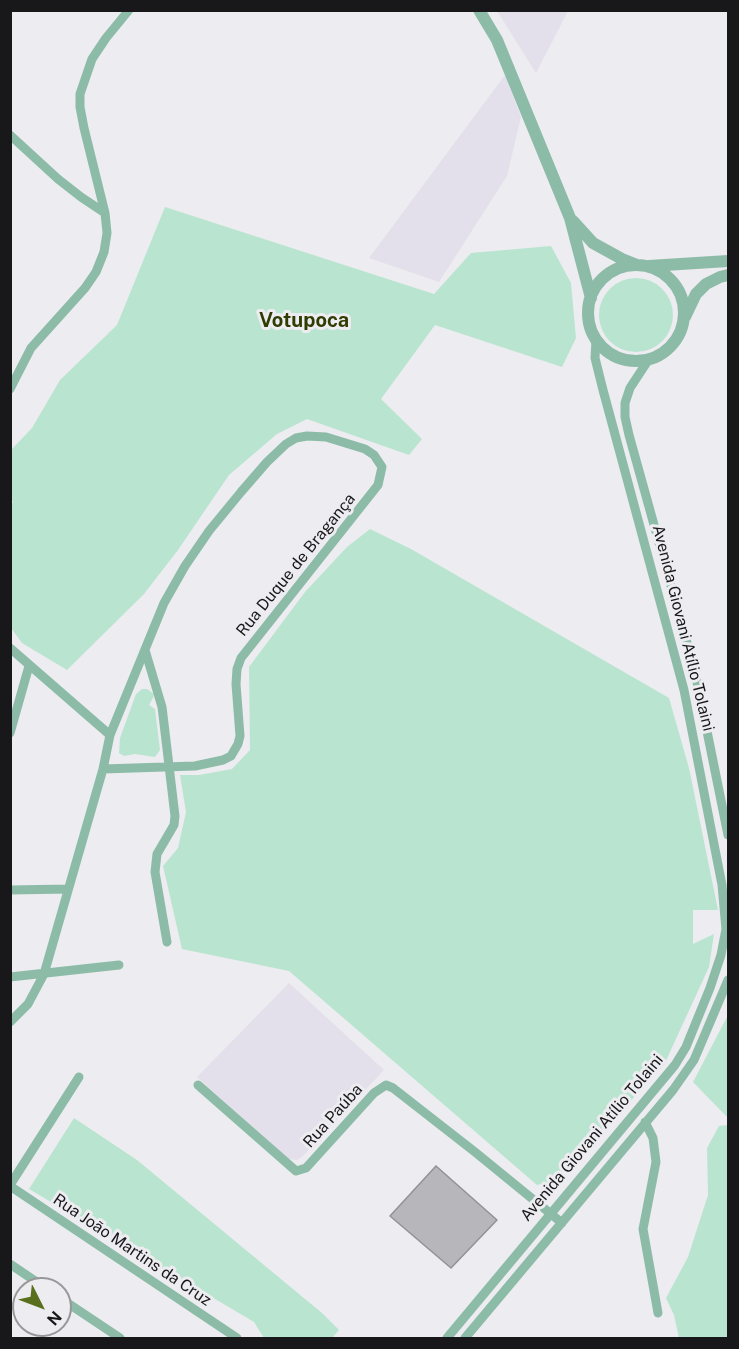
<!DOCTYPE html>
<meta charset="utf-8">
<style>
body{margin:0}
#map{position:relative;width:739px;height:1349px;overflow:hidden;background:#edecf0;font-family:"Public Sans",sans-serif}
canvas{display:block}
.frame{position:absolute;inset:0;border:12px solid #181719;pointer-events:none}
.north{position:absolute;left:12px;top:1277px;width:60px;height:60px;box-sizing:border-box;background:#edecf0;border:2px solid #98979a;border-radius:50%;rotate:132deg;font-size:16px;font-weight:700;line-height:24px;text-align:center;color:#181719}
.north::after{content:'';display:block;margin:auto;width:21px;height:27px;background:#5a6f1e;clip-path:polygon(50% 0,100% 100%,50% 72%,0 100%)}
</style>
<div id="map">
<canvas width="739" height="1349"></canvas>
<div class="frame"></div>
<div class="north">N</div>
</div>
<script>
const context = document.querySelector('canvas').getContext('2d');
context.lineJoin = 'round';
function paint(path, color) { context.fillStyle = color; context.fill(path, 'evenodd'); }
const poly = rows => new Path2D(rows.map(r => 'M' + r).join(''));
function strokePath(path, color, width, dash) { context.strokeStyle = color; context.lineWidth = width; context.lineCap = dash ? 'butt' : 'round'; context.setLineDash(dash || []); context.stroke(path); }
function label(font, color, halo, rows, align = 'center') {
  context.font = font + ' "Public Sans",sans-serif'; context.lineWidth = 6; context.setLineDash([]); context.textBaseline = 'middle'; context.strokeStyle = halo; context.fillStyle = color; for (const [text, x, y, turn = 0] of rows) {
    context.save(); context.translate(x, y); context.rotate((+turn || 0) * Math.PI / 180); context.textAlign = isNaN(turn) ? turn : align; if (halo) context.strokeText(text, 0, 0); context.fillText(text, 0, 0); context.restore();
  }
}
paint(poly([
 [497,11,568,11,536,73],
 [505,75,521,117,507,176,439,282,369,258],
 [289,983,384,1070,302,1157,297,1160,288,1159,197,1077]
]), '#e4e0eb');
paint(poly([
 [165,207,434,294,471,253,551,246,571,283,576,338,562,367,435,325,381,399,422,439,409,455,307,419,277,434,229,475,178,550,144,594,67,670,22,643,11,628,10,506,13,502,11,499,11,450,32,428,60,380,117,325],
 '599 315a37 37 0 1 1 74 0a37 37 0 1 1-74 0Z',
 [370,529,411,549,669,698,689,768,718,910,693,910,693,944,714,934,709,967,664,1065,557,1180,537,1185,289,971,182,949,163,866,178,848,186,812,180,775,199,775,232,769,250,750,249,667,305,592,347,547],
 [142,689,147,689,154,694,153,698,149,705,155,709,160,750,155,757,135,754,124,756,119,753,120,738,136,694],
 [728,1015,728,1116,726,1116,693,1082],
 [74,1118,137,1160,322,1313,339,1330,332,1338,264,1338,254,1322,29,1189],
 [728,1125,728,1338,679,1338,674,1315,666,1298,688,1257,708,1195,707,1148,719,1126]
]), '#b9e5d0');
const building = poly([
 [436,1166,497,1220,451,1268,390,1216,436,1166]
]);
paint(building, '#b7b6ba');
strokePath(building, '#929195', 1.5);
strokePath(poly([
 [10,135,58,179,81,197,105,213],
 [649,359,630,388,625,403,625,417,629,435,695,672,728,835],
 [10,389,31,348,85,288,96,272,104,252,107,233,105,213,84,128,80,107,80,94,92,59,106,38,129,10],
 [10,648,110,735],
 [145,650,162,707,175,816,174,825,157,854,155,872,167,942],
 [10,733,29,666],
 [10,890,68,889],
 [10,977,119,965],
 [10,1022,28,1004,44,974,103,769,110,735,164,603,185,566,209,531,241,492,267,462,286,444,296,438,307,436,326,437,365,449,374,455,382,467,378,485,241,658,237,669,236,684,240,736,238,744,231,756,223,760,195,766,103,769],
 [198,1085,296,1171,306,1168,374,1093,386,1085,393,1088,475,1152,562,1223],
 [645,1122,653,1138,656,1162,643,1229,658,1313],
 [10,1185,79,1077],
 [10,1186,237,1338],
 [10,1264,47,1289],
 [60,1298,120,1338],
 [447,1338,675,1065,686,1047,710,988,721,955,726,929,722,885,684,690,603,390,595,358,596,340],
 [465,1338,673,1090,694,1060,728,980]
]), '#8cbca7', 9);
strokePath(poly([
 [479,10,497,40,570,218,591,298],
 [573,221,593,243,622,259,637,265],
 '588 313a48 48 0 1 1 96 0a48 48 0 1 1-96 0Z',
 [649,266,728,261],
 [685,317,696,294,706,284,720,277,728,275]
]), '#8cbca7', 12);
label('16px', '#181719', '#edecf0', [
 ["Rua Duque de Bragança",296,565,-51],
 ["Avenida Giovani Atílio Tolaini",683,628,76],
 ["Rua Paúba",333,1116,-48],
 ["Avenida Giovani Atílio Tolaini",592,1138,-50],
 ["Rua João Martins da Cruz",132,1250,34]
]);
label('bold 20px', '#2f3d03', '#edecf0', [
 ["Votupoca",304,321]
]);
</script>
